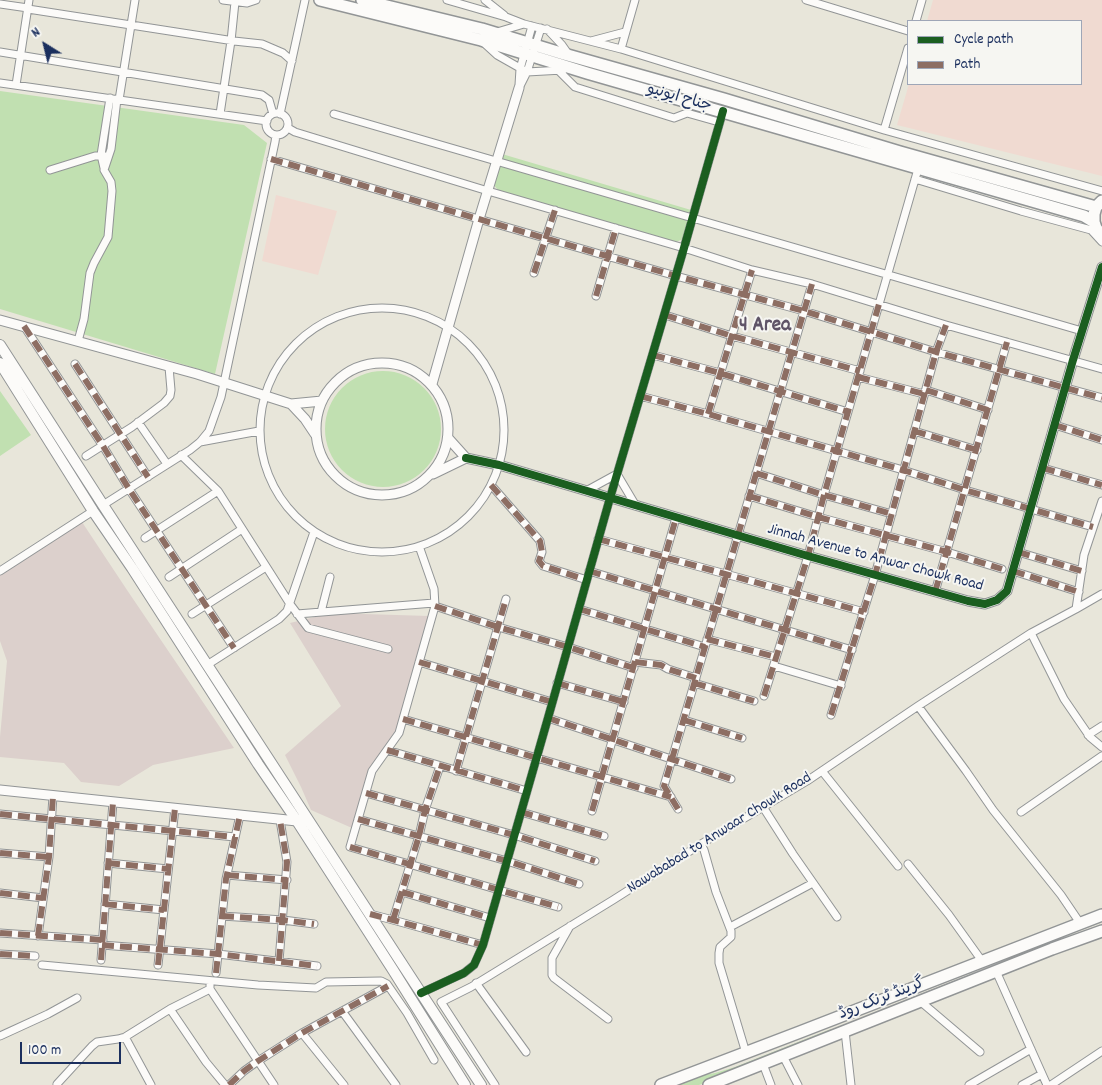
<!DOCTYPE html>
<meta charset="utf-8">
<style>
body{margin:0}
#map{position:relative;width:1102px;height:1085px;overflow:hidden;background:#e8e6da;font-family:Dekko,sans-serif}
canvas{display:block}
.legend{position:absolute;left:907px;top:20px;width:175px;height:65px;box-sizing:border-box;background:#f6f6f2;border:1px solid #9ea6b7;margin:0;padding:6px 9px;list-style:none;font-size:15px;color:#1b2f5e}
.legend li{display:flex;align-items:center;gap:10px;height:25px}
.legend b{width:25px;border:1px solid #9ea6b7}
.north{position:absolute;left:20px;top:20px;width:50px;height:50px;-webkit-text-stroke:4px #f6f6f2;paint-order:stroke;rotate:324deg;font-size:14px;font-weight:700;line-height:20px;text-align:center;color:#1b2f5e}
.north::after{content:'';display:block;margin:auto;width:18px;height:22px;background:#1b2f5e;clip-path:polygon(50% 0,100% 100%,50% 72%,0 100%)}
.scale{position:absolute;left:20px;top:1042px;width:101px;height:22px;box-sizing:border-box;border:2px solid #1b2f5e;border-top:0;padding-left:6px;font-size:15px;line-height:18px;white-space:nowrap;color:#1b2f5e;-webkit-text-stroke:4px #f6f6f2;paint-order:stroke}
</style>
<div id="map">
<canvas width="1102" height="1085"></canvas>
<ul class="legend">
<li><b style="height:6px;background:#1b5e20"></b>Cycle path</li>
<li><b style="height:6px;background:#8d6e63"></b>Path</li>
</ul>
<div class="north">N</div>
<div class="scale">100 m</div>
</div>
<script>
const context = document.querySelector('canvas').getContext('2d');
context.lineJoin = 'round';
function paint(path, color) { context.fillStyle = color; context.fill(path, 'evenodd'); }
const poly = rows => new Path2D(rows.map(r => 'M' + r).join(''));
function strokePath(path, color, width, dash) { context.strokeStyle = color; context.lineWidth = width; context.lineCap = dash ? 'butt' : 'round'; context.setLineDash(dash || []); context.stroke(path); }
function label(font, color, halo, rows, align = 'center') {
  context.font = font + ' Dekko,"Playpen Sans Arabic",sans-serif'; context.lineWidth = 4; context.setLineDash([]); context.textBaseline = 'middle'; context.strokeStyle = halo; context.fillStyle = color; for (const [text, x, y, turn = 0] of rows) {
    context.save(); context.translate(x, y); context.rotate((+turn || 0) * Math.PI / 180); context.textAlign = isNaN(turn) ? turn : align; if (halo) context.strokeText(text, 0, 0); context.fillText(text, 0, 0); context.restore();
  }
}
paint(poly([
 [933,0,1102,0,1102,176,897,125,909,84,1081,84,1081,21,927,21],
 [276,195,337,211,318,275,262,261]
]), '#f0dad1');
paint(poly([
 [82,522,127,590,234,748,153,765,119,786,81,782,64,763,0,757,0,737,7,661,0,641,0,575],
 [331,613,429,616,396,735,372,766,352,828,311,810,301,787,285,755,341,706,290,623]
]), '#dcd0cc');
paint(poly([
 [0,91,244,125,267,143,215,374,0,309],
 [502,154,691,210,683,239,676,242,498,190,493,184],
 '325 429a58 58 0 1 1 116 0a58 58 0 1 1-116 0Z',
 [0,391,31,435,0,456],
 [831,1029,832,1033,713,1080,699,1085,676,1085,704,1075,715,1073,735,1067]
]), '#c1e0b1');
const minor = poly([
 [223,0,247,3,256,0],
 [447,0,506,17,524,24,621,49,884,130,1102,191],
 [485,0,504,15],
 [806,0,908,31],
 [0,4,28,8],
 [28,9,234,41,262,44,283,53,292,61],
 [916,21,922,0],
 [547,29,562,45,569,55],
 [497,32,524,24],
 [591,41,625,32],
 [485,44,497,55,527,72,563,70],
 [621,49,635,0],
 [0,52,262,95,269,100,273,114],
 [559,71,575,87,674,118,687,113,719,122],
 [0,83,267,121],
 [16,85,29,0],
 [519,85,520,69,532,26],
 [519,88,527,72,541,28],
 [119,100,135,0],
 '266 124a11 11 0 1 1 22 0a11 11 0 1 1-22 0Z',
 [220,114,231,41,235,2],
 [280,114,305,0],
 [334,114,1082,331],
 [288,128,295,132,488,191,684,248,752,270,812,284,946,325,1102,369],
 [884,130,908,48],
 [271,159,676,276,804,311,936,352,1102,398],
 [104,168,101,155,110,98],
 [50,170,95,156,105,156],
 [915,179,1021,211,1091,230,1102,242],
 [534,273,555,210],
 [596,296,616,228],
 '260 430a122 122 0 1 1 244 0a122 122 0 1 1-244 0Z',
 [665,315,732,336,860,371],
 [24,326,103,446,129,489,234,648],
 [78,341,84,319,90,273,94,263,108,237,112,191,111,182,104,170,111,149,117,99],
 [653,355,720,373,848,412],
 [75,364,148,477],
 [858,377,924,394],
 [926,390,988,410],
 [640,396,708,414,903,470,965,490,1093,527],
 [708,414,752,270],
 [138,422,167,464],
 [1055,425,1102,440],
 [914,431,977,450],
 [200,442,259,431],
 [181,455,218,491,290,604,308,628,388,649],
 [86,456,132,427,164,403,170,396,171,390,169,367],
 [1043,468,1102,485],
 [756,473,824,495,892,514],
 [491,485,540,541,542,552,539,561,543,566,587,580],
 [586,491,617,474,636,506],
 [749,496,818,517,947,552,1002,569],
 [1102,501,1084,555,1076,609,1031,633,1064,699,1090,737,1102,747],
 [103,505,190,450,200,442,209,431,221,397,275,142,276,135],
 [145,538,218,491],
 [598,539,864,612],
 [419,546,434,589,435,606,399,733,372,771,350,847,558,907],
 [1018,552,1082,571],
 [0,571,93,511],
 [589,571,852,650],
 [1013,571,1079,592],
 [169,577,242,529],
 [935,592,1007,342],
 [435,606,498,627,568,647,634,668],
 [579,609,705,647],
 [1076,609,1102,594],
 [321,612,330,577],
 [192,614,266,567],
 [297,614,434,603],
 [707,639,776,657],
 [419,662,552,702],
 [635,662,661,665,668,669,696,678],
 [207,665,279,619,287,611,314,532],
 [774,666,841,686],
 [557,683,624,702],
 [694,683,754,701],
 [764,696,808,556,824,495,918,169],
 [918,706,966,771,993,810,1061,895,1080,923],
 [831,715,875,575,936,352,946,325],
 [548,718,731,779],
 [403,719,671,797],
 [684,720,742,738],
 [1088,735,1102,726],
 [387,750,527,791],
 [456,771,506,599],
 [822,771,898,866],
 [366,793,514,835,595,861],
 [763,807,793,854,837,917],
 [678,809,664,786,812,284],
 [592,811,676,518],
 [521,812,604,836],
 [1021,812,1102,756],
 [0,814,235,837],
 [358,819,507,861,579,884],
 [701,844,704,850,716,892,731,931,731,937,720,947,719,953,719,963,746,1053],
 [0,853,49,857],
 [108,863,168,869],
 [908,864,949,915,982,961],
 [227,875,287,880],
 [402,892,490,918],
 [0,893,43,898],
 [105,904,164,910],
 [370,914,393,920,483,945],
 [222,916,283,920,314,924],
 [393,920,419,836,425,810,440,766],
 [570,926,552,958,552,975,554,978,608,1019],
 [730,927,813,883],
 [0,933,103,940],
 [38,936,49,857,53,796],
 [102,945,218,954,317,966],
 [0,954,35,956],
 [101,960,113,802],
 [279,961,287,862,280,820],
 [42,965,258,985,316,988,326,982,381,981,387,984,407,1013,434,1060],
 [158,965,175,808],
 [996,971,1047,1085],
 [216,973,226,879,240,815],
 [476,983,526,1052],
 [210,985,210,989,274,1085],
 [421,993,464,973,474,965,483,945,548,718,610,498,684,248,723,111],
 [920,1001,980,1052],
 [170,1009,206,1062,225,1085],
 [342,1011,396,1085],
 [845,1031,851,1085],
 [302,1033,344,1085],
 [0,1036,48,1014,77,998],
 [125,1037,151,1085],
 [783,1056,798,1085],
 [763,1064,771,1085],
 [57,1084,92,1046,97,1042,118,1039,125,1037,170,1009,210,989],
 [229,1085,244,1071,258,1061,302,1033,388,986],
 [495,1085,441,1002,471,987,613,900,701,844,807,781,918,706,1031,633],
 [969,1085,1031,1049],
 [1022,1085,1042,1074],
 [1051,1085,1102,1051]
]);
const tertiary = poly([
 [0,320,197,374,291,404,322,401],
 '316 429a66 66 0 1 1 132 0a66 66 0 1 1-132 0Z',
 [432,384,479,219,519,88],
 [291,404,305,419,315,434],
 [448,438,466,458],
 [466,458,499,465,808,556,968,601,985,604,997,600,1007,591,1073,360,1102,267],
 [433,474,466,458],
 [0,790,297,821,300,819]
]);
const secondary = poly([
 [0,345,103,505,481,1085],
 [0,363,93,511,132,568,258,764,297,821,393,970,465,1085]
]);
const primary = poly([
 [320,0,481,40,587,73,1084,216,1094,222],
 [362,0,482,29,564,54,724,99,900,152,1096,207],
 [1102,201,1096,207,1094,214,1094,222,1096,228,1102,236]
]);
const trunk = poly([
 [661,1085,800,1032,1102,915],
 [709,1085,1052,949,1102,931]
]);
strokePath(minor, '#929596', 9);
strokePath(tertiary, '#929596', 11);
strokePath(secondary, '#929596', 12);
strokePath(primary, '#929596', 14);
strokePath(trunk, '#929596', 14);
strokePath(minor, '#fcfbf9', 7);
strokePath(tertiary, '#fcfbf9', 9);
strokePath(secondary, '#fcfbf9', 10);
strokePath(primary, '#fcfbf9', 11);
strokePath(trunk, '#fcfbf9', 11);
strokePath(poly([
 [271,159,676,276,804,311,936,352,1102,398],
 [534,273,555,210],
 [596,296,616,228],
 [665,315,732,336,860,371],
 [24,326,103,446,129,489,234,648],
 [653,355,720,373,848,412],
 [75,364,148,477],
 [858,377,924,394],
 [926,390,988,410],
 [640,396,708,414,903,470,965,490,1093,527],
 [708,414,752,270],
 [1055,425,1102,440],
 [914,431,977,450],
 [1043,468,1102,485],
 [756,473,824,495,892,514],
 [491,485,540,541,542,552,539,561,543,566,587,580],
 [749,496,818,517,947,552,1002,569],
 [598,539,864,612],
 [1018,552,1082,571],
 [589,571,852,650],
 [1013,571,1079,592],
 [935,592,1007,342],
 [435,606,498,627,568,647,634,668],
 [579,609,705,647],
 [707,639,776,657],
 [419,662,552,702],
 [635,662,661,665,668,669,696,678],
 [557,683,624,702],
 [694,683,754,701],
 [764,696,808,556,824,495,879,304],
 [831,715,875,575,936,352,946,325],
 [548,718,731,779],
 [403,719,671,797],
 [684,720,742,738],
 [387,750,527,791],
 [456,771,506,599],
 [366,793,514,835,595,861],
 [678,809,664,786,812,284],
 [592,811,676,518],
 [521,812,604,836],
 [0,814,235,837],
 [358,819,507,861,579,884],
 [350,847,558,907],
 [0,853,49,857],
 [108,863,168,869],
 [227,875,287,880],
 [402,892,490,918],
 [0,893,43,898],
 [105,904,164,910],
 [370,914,393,920,483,945],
 [222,916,283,920,314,924],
 [393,920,419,836,425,810,440,766],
 [0,933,103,940],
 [38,936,49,857,53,796],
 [102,945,218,954,317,966],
 [0,954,35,956],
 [101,960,113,802],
 [279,961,287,862,280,820],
 [158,965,175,808],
 [216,973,226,879,240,815],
 [229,1085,244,1071,258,1061,302,1033,388,986]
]), '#8d6e63', 6, [12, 6]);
strokePath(poly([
 [466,458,499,465,808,556,968,601,985,604,997,600,1007,591,1073,360,1102,267],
 [421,993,464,973,474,965,483,945,548,718,610,498,684,248,723,111]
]), '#1b5e20', 8);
label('16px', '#1b2f5e', '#f6f6f2', [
 ["جناح ایونیو",679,99,16],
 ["Jinnah Avenue to Anwar Chowk Road",875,559,15],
 ["Nawababad to Anwaar Chowk Road",720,834,-32],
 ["گرینڈ ٹرنک روڈ",882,1000,-21]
]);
label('bold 21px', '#5f5467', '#f6f6f2', [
 ["4 Area",765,327]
]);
</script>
